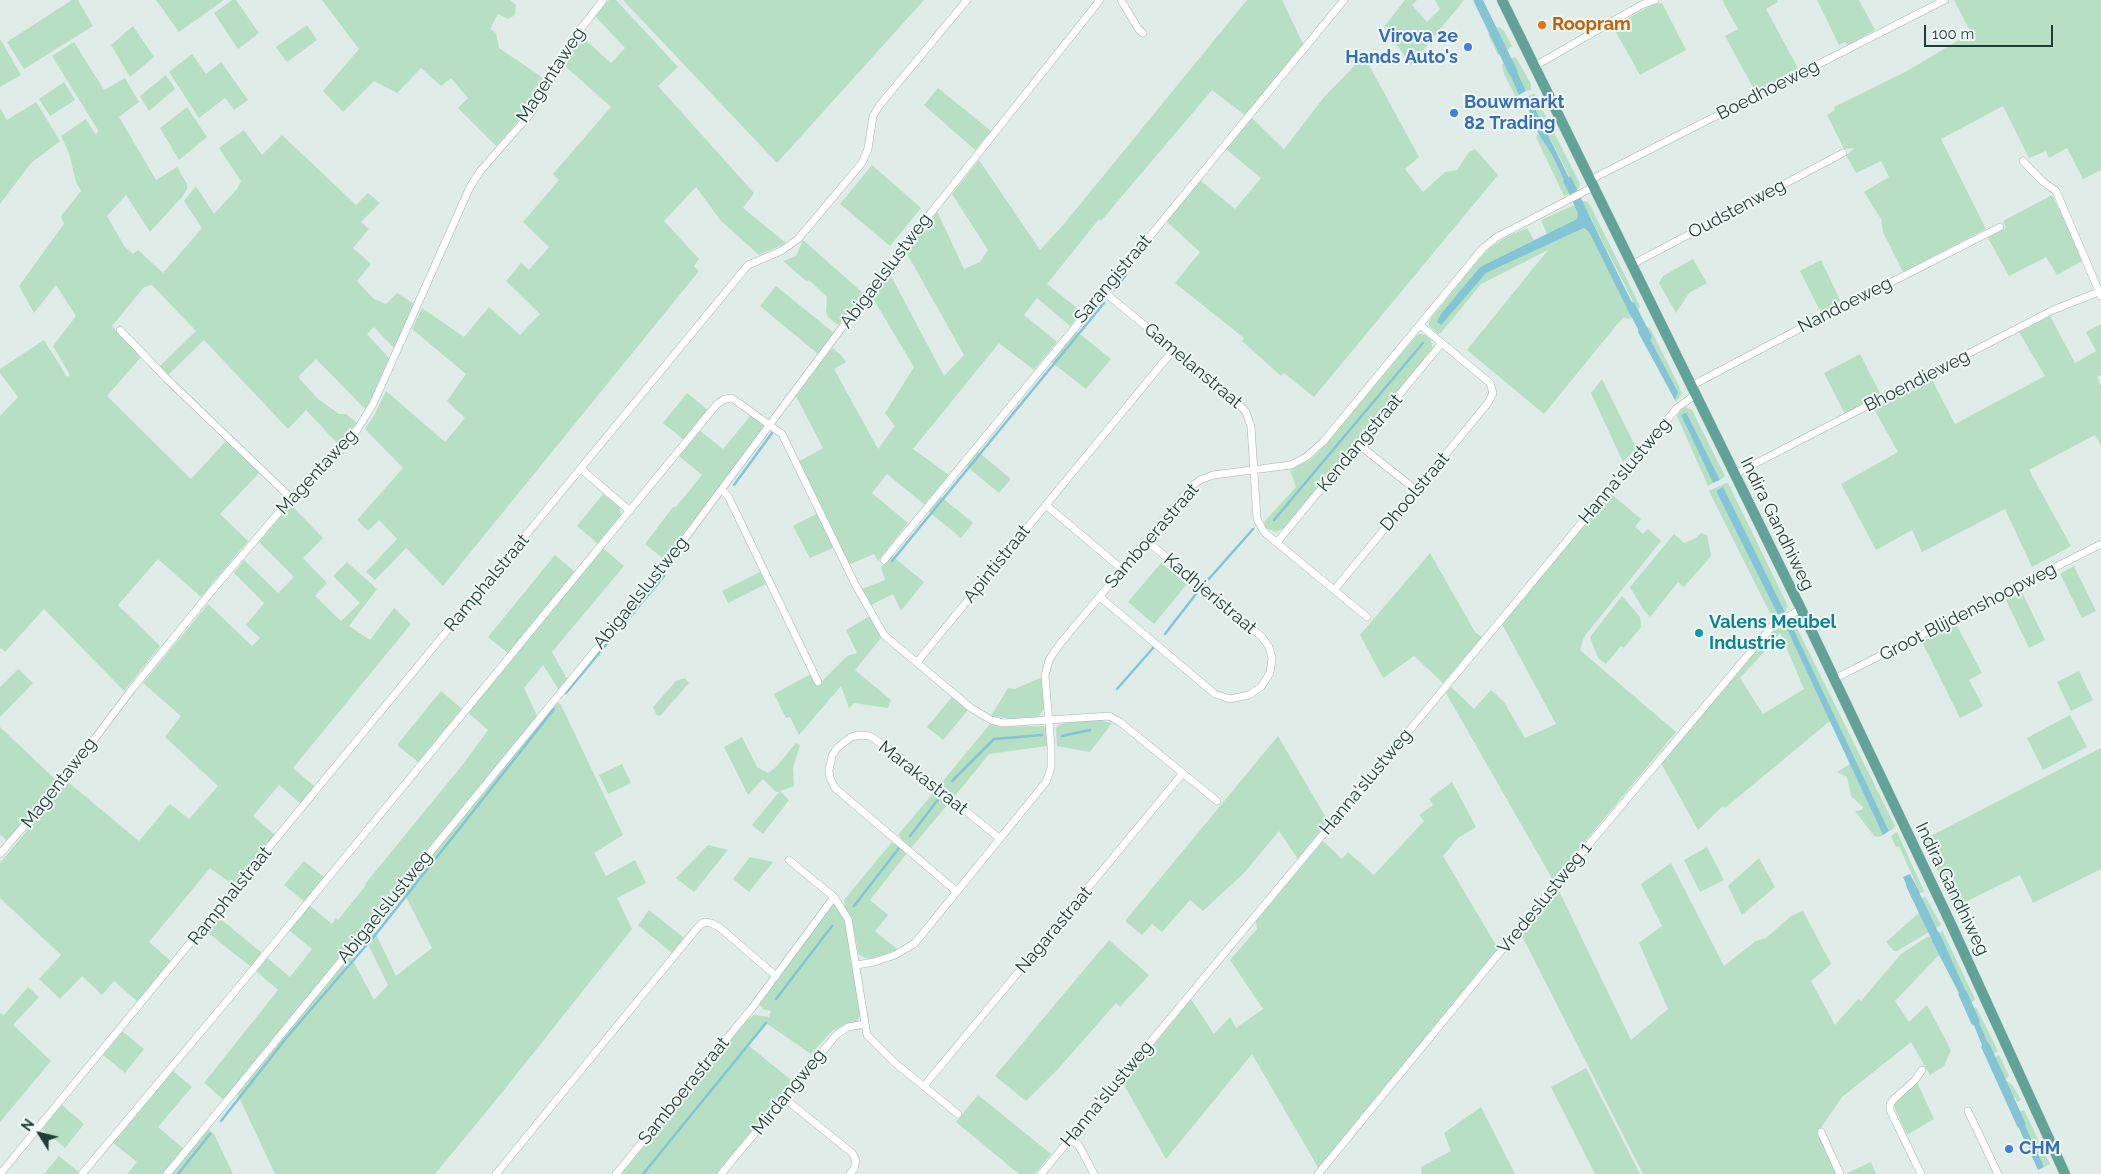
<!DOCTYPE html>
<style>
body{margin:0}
#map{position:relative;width:2101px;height:1174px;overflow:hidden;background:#e0ece7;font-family:Raleway,sans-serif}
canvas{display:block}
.north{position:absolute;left:15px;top:1109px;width:50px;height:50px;-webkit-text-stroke:4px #f0f8f5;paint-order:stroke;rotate:306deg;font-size:14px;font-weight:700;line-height:20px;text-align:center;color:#1f3d37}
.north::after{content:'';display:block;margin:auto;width:18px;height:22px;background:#1f3d37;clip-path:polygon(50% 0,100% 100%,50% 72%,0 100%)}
.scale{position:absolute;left:1924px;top:25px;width:129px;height:22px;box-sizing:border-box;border:2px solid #1f3d37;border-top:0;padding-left:6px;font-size:15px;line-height:18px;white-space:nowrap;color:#1f3d37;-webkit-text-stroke:4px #f0f8f5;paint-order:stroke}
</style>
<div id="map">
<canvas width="2101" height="1174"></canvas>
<div class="north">N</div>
<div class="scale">100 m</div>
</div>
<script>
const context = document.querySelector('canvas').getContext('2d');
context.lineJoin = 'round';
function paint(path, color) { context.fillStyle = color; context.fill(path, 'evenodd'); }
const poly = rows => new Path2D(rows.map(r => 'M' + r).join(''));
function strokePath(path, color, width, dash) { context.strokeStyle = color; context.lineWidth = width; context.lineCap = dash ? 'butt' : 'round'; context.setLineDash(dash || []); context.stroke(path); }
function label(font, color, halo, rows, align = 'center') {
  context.font = font + ' Raleway,sans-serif'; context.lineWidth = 4; context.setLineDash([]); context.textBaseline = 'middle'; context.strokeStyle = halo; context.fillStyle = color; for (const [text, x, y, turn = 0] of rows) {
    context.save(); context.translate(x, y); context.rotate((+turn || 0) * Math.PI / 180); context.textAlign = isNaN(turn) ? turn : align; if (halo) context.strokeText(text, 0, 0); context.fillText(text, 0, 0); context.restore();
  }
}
paint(poly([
 [72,0,78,0,93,26,24,69,7,42],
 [156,0,224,0,179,32],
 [232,0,236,0,259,33,238,49,214,13],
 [322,0,510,0,516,5,515,15,508,19,498,14,490,29,496,33,499,48,546,80,525,113,496,146,458,108,468,98,451,78,441,86,421,68,397,93,374,81,343,112,323,91,359,49],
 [609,0,616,0,678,67,658,86,754,193,743,208,786,243,759,255,721,221,696,187,664,221,699,259,694,266,699,271,443,586,406,548,375,580,366,572,397,539,379,520,368,531,357,520,403,468,365,429,374,416,386,391,445,442,465,418,447,401,466,374,412,329,422,308,464,337,489,307,520,335,540,314,506,281,521,263,529,270,549,247,523,222,559,180,553,174,611,107,565,66,581,36,611,63,625,48,595,16],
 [623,0,924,0,777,163],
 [1247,0,1282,0,1304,46,1246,116,1212,90,1101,221,1099,219,1047,284,1082,312,1070,326,1037,298,1024,315,1057,342,1034,370,999,343,913,449,949,475,925,505,887,474,872,493,908,523,878,561,874,554,848,565,798,462,823,448,796,396,832,348,841,355,846,362,834,369,878,449,895,426,885,413,914,367,871,295,889,272,944,376,964,355,906,252,937,211,964,269,980,262,988,250,952,194,979,160,1040,250,1064,224],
 [1405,0,1417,0,1412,5,1427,22,1440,9,1435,0,1464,0,1411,65,1384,27],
 [1722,0,1777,0,1778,2,1766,9,1799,70,1756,93,1725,36,1738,29],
 [1817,0,1859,0,1875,30,1848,45,1845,42,1839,45],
 [1954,0,2101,0,2101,170,2083,179,2067,148,2049,158,2046,151,2029,158,2003,106,1941,139,1986,229,1903,272,1883,232,1881,219,1864,192,1889,177,1881,161,1856,173,1846,155,1855,148,1844,149,1827,115,1835,110,1834,107,1907,71,1971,33],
 [1662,3,1686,50,1640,75,1613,27,1653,4],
 [307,25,317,40,287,62,276,47],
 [133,26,154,57,130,77,111,45],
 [1499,27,1504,31,1512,46,1507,50,1497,31,1491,35,1500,53,1498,55,1488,34],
 [0,39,21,75,0,87],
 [74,42,104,90,125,78,139,102,119,117,156,180,177,167,187,184,187,189,182,197,150,232,126,195,107,216,125,247,133,254,138,250,163,273,202,228,184,201,196,186,214,214,237,189,241,181,219,148,244,130,262,155,282,135,356,205,368,193,380,203,361,222,369,229,353,248,371,264,357,281,374,299,386,304,397,293,414,304,394,348,374,327,367,334,389,358,366,410,316,359,298,377,318,399,339,414,346,414,357,423,338,444,306,410,288,429,204,340,167,376,159,367,196,331,152,285,144,287,112,326,142,356,107,396,191,479,227,440,260,472,220,514,248,541,201,597,158,559,118,605,160,646,124,691,44,609,5,652,1,648,0,649,0,416,18,397,0,373,0,369,44,340,67,377,70,375,53,346,76,316,56,285,34,313,19,286,64,224,61,216,81,191,76,182,69,153,61,136,86,119,96,135,98,130,52,56],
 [192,54,206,74,221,62,248,100,234,110,225,98,199,118,169,72],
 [1364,56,1419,157,1405,169,1423,192,1445,172,1457,170,1469,152,1475,149,1498,175,1314,397,1284,373,1281,376,1242,341,1244,338,1175,283,1200,252,1166,221,1200,180,1235,209,1261,178,1226,149,1252,118,1284,149,1325,96],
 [1514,57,1517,59,1531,84,1531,90,1526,91,1511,59],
 [1505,63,1519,95,1516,97,1504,74,1502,64],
 [166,75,175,89,149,111,140,96],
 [64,82,75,100,50,116,39,99],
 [938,88,991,131,975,150,924,105],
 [1534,93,1580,184,1579,188,1576,190,1529,96],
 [36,102,60,141,31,163,0,204,0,108,7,120],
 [187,107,207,137,179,160,160,128],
 [1538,133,1552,155,1568,189,1570,193,1564,196,1536,137],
 [872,165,921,208,890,246,840,204],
 [2052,195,2084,260,2057,275,2046,257,2009,276,1988,238,2006,228,2003,221],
 [1583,201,1588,202,1590,205,1640,306,1638,311,1583,203,1577,219,1547,234,1541,220],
 [1527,228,1534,240,1480,267,1439,318,1486,273,1584,228,1589,232,1633,317,1627,319,1624,317,1615,327,1544,414,1467,350,1548,250,1481,284,1441,333,1438,334,1429,326,1429,321,1433,316,1476,262,1490,248,1506,237],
 [803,240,863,293,838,325,828,317,826,312,827,297,809,280,806,281,783,261,796,256],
 [1693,259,1707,283,1689,293,1676,313,1659,283,1663,276],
 [1821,260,1841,302,1821,313,1800,271],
 [776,286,834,333,818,354,760,306],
 [2050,316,2075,363,2096,351,2086,332,2101,324,2101,375,2097,377,2101,385,2101,446,2095,435,2029,470,2071,546,2032,567,2005,509,1922,552,1912,530,1876,550,1841,484,1898,452,1874,409,1931,378,1955,424,2045,376,2019,332],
 [1643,326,1650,328,1679,386,1682,394,1676,402,1675,400,1678,392],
 [1075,330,1111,359,1086,389,1050,361],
 [1421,334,1425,335,1431,340,1433,349,1286,527,1276,532,1266,528,1264,522,1296,487,1290,470,1310,460,1319,452,1417,335],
 [1860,354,1881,395,1845,414,1824,373],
 [1602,379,1636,448,1623,462,1591,393],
 [687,393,708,410,684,440,663,423],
 [1685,407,1692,410,1725,476,1720,480,1686,412,1681,415,1713,483,1708,486,1677,416,1681,409],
 [751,415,766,427,665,560,645,544,673,507,676,507,702,475,679,456,699,430,723,449],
 [976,450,1011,479,999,493,964,464],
 [1726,483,1728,483,1788,606,1785,612,1723,488,1716,491,1778,615,1773,619,1709,491],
 [1610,493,1641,519,1635,527,1643,534,1648,529,1661,541,1584,637,1580,650,1676,732,1553,880,1446,693,1451,687,1474,709,1491,690,1504,702,1525,738,1556,724,1502,624],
 [603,494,620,507,621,516,598,544,577,526],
 [939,495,973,523,961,538,927,510],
 [290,504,323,538,303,558,327,583,315,596,341,621,360,603,333,576,347,562,377,589,349,626,370,640,394,608,411,624,293,768,315,787,301,804,279,785,253,816,275,835,233,885,210,868,149,942,172,962,138,1002,114,981,102,995,82,976,60,999,39,979,61,955,0,898,0,863,68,782,139,841,170,804,189,819,218,786,165,737,181,716,143,683,208,604,252,646,260,638,246,625,264,603,234,573,244,560,278,593,294,577,259,542],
 [818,513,833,548,810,558,793,526],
 [1701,533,1707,535,1711,556,1684,587,1678,582,1650,617,1643,609,1630,587,1674,534,1684,543,1696,538],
 [603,548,624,566,552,652,567,679,559,690,543,665,524,688,538,718,224,1100,204,1083,278,990,256,971,267,958,290,977,312,949,289,930,309,905,332,924,336,918,338,920,366,885,365,884,464,763,488,730,467,712],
 [1430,553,1475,632,1482,637,1443,683,1414,656,1383,678,1360,635],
 [555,555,576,573,509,654,488,637],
 [891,555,924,582,901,611,893,594,871,605,862,589,885,580,881,567],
 [1161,563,1187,584,1154,624,1128,602],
 [2074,566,2096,611,2082,618,2060,574],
 [760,572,766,584,728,603,722,591],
 [2022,592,2045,640,2029,648,2006,600],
 [1622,596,1640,617,1641,627,1624,648,1621,646,1606,664,1598,658,1590,637],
 [870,616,881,638,855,670,891,700,888,708,854,703,849,708,841,686,799,735,790,717,786,718,774,694,811,674,817,686,847,656,857,653,846,630],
 [1793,620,1895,826,1893,829,1889,831,1790,623],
 [1956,624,1982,673,1969,680,1983,706,1960,718,1922,642],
 [1785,625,1830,721,1725,808,1723,806,1698,830,1661,763,1754,652,1767,649,1740,678,1763,714,1804,689,1780,633,1771,642,1768,637,1773,631],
 [18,669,33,683,0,717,0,687],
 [2079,671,2093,700,2071,711,2057,682],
 [1042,677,1045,704,1044,709,1039,716,1034,719,1012,719,991,716,1008,688,1015,689],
 [685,678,689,683,661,715,657,716,653,707,676,681],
 [441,691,462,709,418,762,397,745],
 [952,697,968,710,943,740,927,727],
 [557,702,561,705,623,835,594,853,606,876,635,860,646,883,617,898,632,929,500,1095,435,1174,275,1174,237,1093,350,955,374,1000,388,985,365,938,373,928,396,976,432,948,403,891],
 [2070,715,2087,747,2043,770,2027,738],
 [1095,719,1112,723,1090,752,1057,746,1056,730,1057,726,1067,722],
 [991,723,999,727,1044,726,1048,731,1047,746,989,754,955,796,941,785,941,783],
 [0,727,57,781,7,841,0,834],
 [1278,736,1328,821,1298,859,1279,831,1244,873,1203,911,1190,900,1162,932,1152,924,1142,935,1125,921],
 [742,737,757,767,768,773,776,767,796,743,800,745,793,768,794,786,780,791,789,800,763,834,752,825,779,792,776,792,763,779,748,795,724,747],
 [2101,748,2101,869,2033,903,2020,875,1955,907,1923,840],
 [622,764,631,783,608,794,599,775],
 [1850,764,1883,835,1879,837,1874,836,1855,811,1862,810,1863,807,1851,796,1847,777,1837,772],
 [1452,782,1476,827,1458,838,1443,856,1499,950,1319,1169,1252,1054,1166,1159,1123,1083,1191,999,1214,1034,1230,1017,1236,1028,1263,1009,1230,960,1257,929,1256,921,1323,841,1342,859,1348,852,1374,875,1424,821,1419,815,1433,805,1429,799],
 [934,792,949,803,911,848,898,835],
 [1897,832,1924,891,1923,892,1920,893,1899,846,1896,847,1891,836],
 [892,842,907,853,870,900,888,915,875,931,898,950,869,959,859,955,851,918,845,908,844,900],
 [708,845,728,850,694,892,676,878],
 [1707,847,1724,880,1700,892,1684,860],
 [750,857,773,862,749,892,733,879],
 [1759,858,1775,887,1742,915,1728,886],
 [304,861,325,878,305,902,284,885],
 [1671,863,1724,966,1756,941,1766,938,1791,916,1803,911,1831,964,1811,981,1835,1025,1858,999,1861,1001,1901,954,1927,937,1932,936,1932,941,1939,955,1895,1001,1909,1022,1927,1005,1951,1050,1944,1066,1930,1075,1911,1042,1842,1097,1818,1132,1837,1174,1643,1174,1521,934,1558,889,1631,1040,1668,1009,1639,943,1662,926,1641,884],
 [1925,896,1941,925,1936,928,1922,899],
 [834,903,841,912,845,922,860,1011,859,1018,856,1022,832,1031,811,1054,766,1023,748,1045,791,1080,788,1088,717,1174,621,1174,746,1021,754,1015,769,1017,771,1011,763,1009,760,1005,760,1000],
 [649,910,684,938,672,953,638,925],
 [1920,912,1929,932,1897,951,1894,951,1886,942],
 [218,917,262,953,251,967,206,931],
 [1942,930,1975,999,1971,1003,1939,935],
 [1109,940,1149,975,1120,1007,1116,1003,1058,1069,1026,1101,995,1076],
 [28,987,39,997,13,1025,51,1061,0,1122,0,1013,4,1015],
 [1976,1007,1998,1051,1993,1054,1973,1009],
 [122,1031,144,1049,125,1073,103,1055],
 [1999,1055,2009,1076,2005,1080,1994,1058],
 [1586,1068,1640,1174,1595,1174,1551,1087],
 [172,1070,192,1087,158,1127,184,1149,163,1174,127,1174,137,1162,113,1143],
 [2007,1081,2012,1085,2021,1100,2017,1102,2015,1097,2013,1098,2005,1083],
 [1917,1082,1934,1119,1907,1135,1893,1104],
 [978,1095,1051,1154,1035,1174,1019,1174,956,1122],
 [62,1105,84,1124,65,1148,42,1129],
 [1481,1107,1515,1174,1422,1174,1421,1167,1451,1151,1444,1133],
 [2024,1110,2050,1164,2044,1167,2019,1112],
 [208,1129,214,1134,233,1174,171,1174],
 [59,1156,80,1173,78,1174,44,1174],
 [1871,1162,1876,1174,1845,1174]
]), '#b7dfc4');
paint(poly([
 [1497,31,1507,50,1500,53,1490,34],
 [1511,59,1526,91,1519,95,1505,63],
 [1529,96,1570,180,1576,190,1570,193,1552,155,1538,133,1532,116,1523,101],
 [1583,203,1638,315,1633,317,1630,314,1589,232,1584,228,1486,273,1441,325,1437,322,1441,314,1480,267,1577,219,1578,213,1575,207],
 [1643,326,1678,392,1675,400,1638,332,1639,328],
 [1686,412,1720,480,1713,483,1681,415],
 [1723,487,1785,612,1778,615,1716,491],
 [1790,622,1889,831,1883,835,1785,625],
 [1910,874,1920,893,1912,898,1903,877],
 [1922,899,1936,928,1929,932,1916,903],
 [1939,932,1971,1003,1965,1005,1932,941,1932,936],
 [1973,1009,1993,1054,1987,1057,1968,1011],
 [1994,1058,2005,1080,2000,1083,1989,1060],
 [2005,1083,2013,1098,2007,1101,2001,1086],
 [2019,1112,2044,1167,2038,1170,2013,1115]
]), '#83c4d5');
strokePath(poly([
 [1114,290,1126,275],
 [734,485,772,433],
 [1274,520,1423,343],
 [892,561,1104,303],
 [1208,580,1253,529],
 [620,629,664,576],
 [1165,634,1199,590],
 [1117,689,1153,648],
 [566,693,610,640],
 [1062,736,1090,730],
 [952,781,994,739,1042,735],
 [910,836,940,797],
 [854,906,899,848],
 [776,999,832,926],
 [221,1121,287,1037,376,934,554,709],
 [178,1174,210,1134],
 [643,1174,766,1023]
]), '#83c4d5', 2.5);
strokePath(poly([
 [1478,0,1513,72],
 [1568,181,1584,215],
 [1631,306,1647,337],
 [1911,886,1939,944],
 [1963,994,1975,1021],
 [1986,1047,2021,1124]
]), '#83c4d5', 9);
const street = poly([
 [1121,0,1139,30,1143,33],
 [1535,66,1641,5,1655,0],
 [2023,161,2042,181,2056,191,2101,296],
 [1590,180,1945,0],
 [1631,265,1843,153],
 [1103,291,1235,400,1246,412,1251,427,1257,519,1264,532,1367,617],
 [120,330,166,378,291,498],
 [1691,386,1801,328,2000,227],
 [1358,444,1416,490],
 [581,469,630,511],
 [1735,474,2053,310,2101,291],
 [722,490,728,496,818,682],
 [1046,505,1123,570],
 [1277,542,1442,343],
 [884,560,1344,0],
 [1335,589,1488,403,1493,393,1490,383,1420,325],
 [1100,597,1215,694,1230,699,1249,695,1261,687,1270,673,1272,658,1269,647,1262,637,1147,541],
 [917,662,1174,349],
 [1834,679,2101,544],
 [0,854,66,777,132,689,210,593,291,498,335,457,357,430,373,404,470,187,481,170,531,113,576,35,603,0],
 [789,860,834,897,848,919,867,1035,895,1063,958,1114],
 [956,891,835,788,830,778,829,770,832,756,837,748,851,737,859,735,870,736,896,754,999,838],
 [857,965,874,962,895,955,915,943,1046,782,1051,768,1051,747,1045,676,1049,660,1059,645,1192,486,1200,480,1213,475,1291,465,1306,457,1323,442,1483,248,1497,237,1593,187],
 [924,1086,1183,773],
 [784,1098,852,1153,856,1160,854,1169,850,1174],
 [1968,1111,1998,1174],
 [1821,1132,1840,1174],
 [1070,1139,1078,1144,1094,1174],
 [0,1174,748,265,781,251,798,239,862,163,868,149,873,116,879,106,967,0],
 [82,1174,236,990,717,404,725,399,732,398,782,434,855,584,884,635,971,708,991,720,1003,723,1109,716,1120,722,1217,801],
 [167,1174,665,565,876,282,1100,0],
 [496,1174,698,927,704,922,711,923,719,927,776,976],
 [616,1174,752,1008,834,897],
 [721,1174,837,1034,848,1027,865,1024],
 [1041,1174,1677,408,1695,395],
 [1318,1174,1564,874,1774,624,1801,609],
 [1921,1174,1890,1110,1890,1104,1894,1099,1915,1080,1922,1070]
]);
const primary = poly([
 [1502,0,1801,609,1950,922,2065,1174]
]);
strokePath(street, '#a2b4af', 8);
strokePath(primary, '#c0c9c7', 11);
strokePath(street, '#fff', 7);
strokePath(primary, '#61a497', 10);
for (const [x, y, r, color] of [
 [1542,25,5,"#e8710a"],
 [1468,47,5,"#3f7fe0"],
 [1454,113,5,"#3f7fe0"],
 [1699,633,5,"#0f9aa8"],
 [2009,1149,5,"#3f7fe0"]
]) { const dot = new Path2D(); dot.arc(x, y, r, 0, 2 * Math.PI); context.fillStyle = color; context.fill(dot); strokePath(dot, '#f0f8f5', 2); }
label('bold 18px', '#c56008', '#f0f8f5', [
 ["Roopram",1552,25]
], 'left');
label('bold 18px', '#366cbe', '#f0f8f5', [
 ["Virova 2e",1458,37,"right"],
 ["Hands Auto's",1458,58,"right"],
 ["Bouwmarkt",1464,103],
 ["82 Trading",1464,124],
 ["CHM",2019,1149]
], 'left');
label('18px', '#1f3d37', '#f0f8f5', [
 ["Magentaweg",551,75,-57],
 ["Boedhoeweg",1768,90,-27],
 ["Oudstenweg",1737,209,-28],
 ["Abigaelslustweg",886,271,-53],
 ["Sarangistraat",1113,279,-50],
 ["Nandoeweg",1845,305,-27],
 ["Gamelanstraat",1193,366,40],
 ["Bhoendieweg",1917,381,-27],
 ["Kendangstraat",1360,443,-50],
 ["Hanna'slustweg",1625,471,-50],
 ["Magentaweg",317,472,-47],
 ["Dhoolstraat",1415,492,-50],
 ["Indira Gandhiweg",1777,524,64],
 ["Samboerastraat",1152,536,-49],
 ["Apintistraat",997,564,-51],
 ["Ramphalstraat",487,583,-50],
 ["Abigaelslustweg",641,593,-51],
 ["Kadhjeristraat",1210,594,40],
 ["Groot Blijdenshoopweg",1968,612,-27],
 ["Marakastraat",923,778,38],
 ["Hanna'slustweg",1366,782,-50],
 ["Magentaweg",59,783,-52],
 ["Indira Gandhiweg",1952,889,64],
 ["Ramphalstraat",230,896,-51],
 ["Vredeslustweg 1",1545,898,-51],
 ["Abigaelslustweg",385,907,-51],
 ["Nagarastraat",1054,930,-50],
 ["Samboerastraat",684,1091,-51],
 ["Mirdangweg",789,1092,-51],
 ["Hanna'slustweg",1107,1094,-50]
]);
label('bold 18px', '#0d838f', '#f0f8f5', [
 ["Valens Meubel",1709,623],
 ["Industrie",1709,644]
], 'left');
</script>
